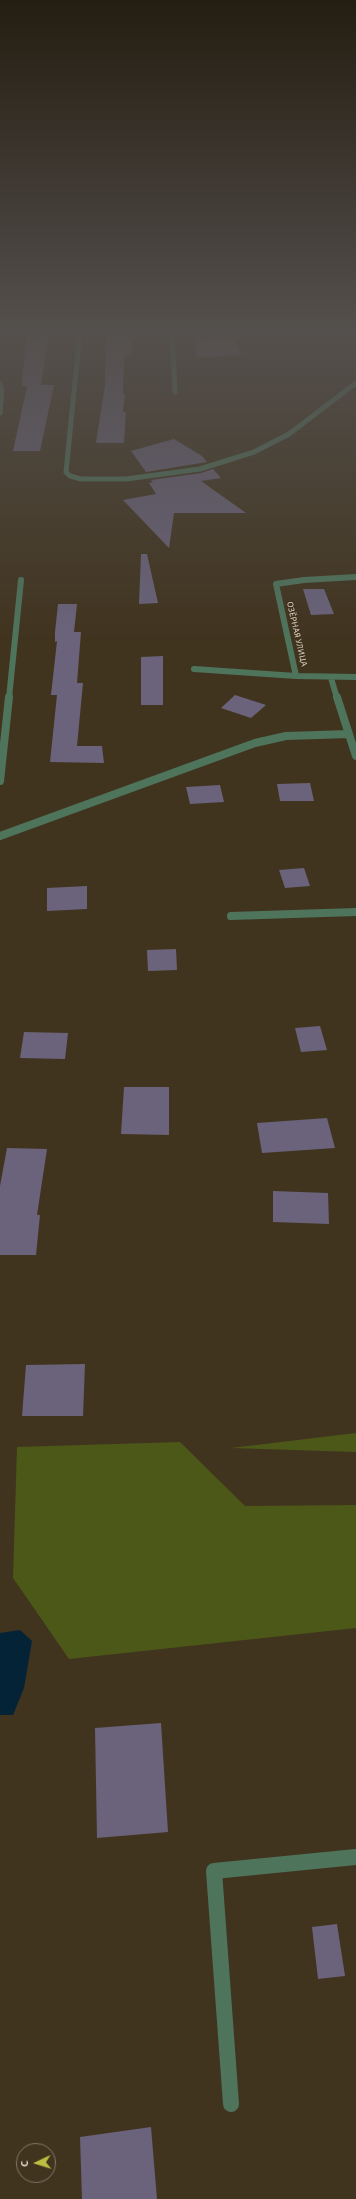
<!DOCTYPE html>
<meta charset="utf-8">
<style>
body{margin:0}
#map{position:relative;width:356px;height:2199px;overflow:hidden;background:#41341f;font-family:"Alegreya Sans",sans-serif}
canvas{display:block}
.north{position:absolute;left:16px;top:2143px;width:40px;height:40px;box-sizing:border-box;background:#41341f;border:1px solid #817665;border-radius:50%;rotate:266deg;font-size:11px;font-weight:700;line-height:16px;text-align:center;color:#e1d9cd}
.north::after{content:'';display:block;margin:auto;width:14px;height:18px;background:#bdbf43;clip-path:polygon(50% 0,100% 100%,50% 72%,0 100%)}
</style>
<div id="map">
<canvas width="356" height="2199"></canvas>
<div class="north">С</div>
</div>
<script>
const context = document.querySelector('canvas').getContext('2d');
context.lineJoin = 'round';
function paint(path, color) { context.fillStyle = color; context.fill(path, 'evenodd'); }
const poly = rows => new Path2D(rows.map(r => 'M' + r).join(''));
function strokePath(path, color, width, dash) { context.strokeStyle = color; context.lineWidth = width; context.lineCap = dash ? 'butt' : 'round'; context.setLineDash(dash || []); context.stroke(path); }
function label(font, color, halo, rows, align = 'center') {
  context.font = font + ' "Alegreya Sans",sans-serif'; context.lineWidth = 3; context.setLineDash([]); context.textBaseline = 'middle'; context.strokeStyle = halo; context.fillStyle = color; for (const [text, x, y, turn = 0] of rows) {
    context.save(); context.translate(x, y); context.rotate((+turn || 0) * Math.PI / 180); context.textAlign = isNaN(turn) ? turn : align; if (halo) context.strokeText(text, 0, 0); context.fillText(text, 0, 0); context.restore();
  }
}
paint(poly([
 [356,1433,356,1452,231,1448],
 [180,1442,245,1506,356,1505,356,1628,69,1659,13,1578,17,1447]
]), '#4c5817');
paint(poly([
 [20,1630,32,1641,24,1688,13,1715,0,1715,0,1633]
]), '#042336');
paint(poly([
 [106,332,127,332,127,338,133,338,131,355,124,355,123,394,125,394,123,412,126,412,124,443,96,443,105,385],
 [48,336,41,385,54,385,40,451,13,451,27,386,22,386,26,337],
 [235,337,242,355,197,357,195,338],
 [174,439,202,456,207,462,146,472,131,451],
 [213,469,221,478,201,481,246,513,174,513,169,548,123,500,156,494,149,483,153,482,151,480,201,473],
 [141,554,147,554,158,603,139,604],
 [303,589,324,589,334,614,311,615],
 [58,604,77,604,74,632,81,632,77,683,83,683,77,746,102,746,104,763,50,762,57,695,51,695,57,641,55,642,55,632],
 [163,656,163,705,141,705,141,657],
 [235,695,266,705,251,718,221,708],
 [310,783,314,801,280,801,277,784],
 [220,785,224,802,190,804,186,787],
 [304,868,310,886,285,888,279,870],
 [87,886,87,909,47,911,47,888],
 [176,949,177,970,148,971,147,950],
 [320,1026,327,1050,301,1052,295,1028],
 [24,1032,68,1033,65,1059,20,1058],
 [124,1087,169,1087,169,1135,121,1134],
 [327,1118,335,1148,262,1153,257,1123],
 [7,1148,47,1149,37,1215,40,1215,36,1255,0,1255,0,1186],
 [273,1191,328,1193,329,1224,273,1222],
 [85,1364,83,1416,22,1416,26,1365],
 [161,1723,168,1832,97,1838,95,1728],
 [337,1924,345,1976,318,1979,312,1927],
 [151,2127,157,2199,82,2199,80,2137]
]), '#6a637b');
strokePath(poly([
 [80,332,66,472,70,476,81,479,126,479,200,469,254,452,289,434,356,383],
 [172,332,175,392],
 [344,332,356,334],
 [0,384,2,391,0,413]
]), '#4e745c', 5);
strokePath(poly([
 [356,577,304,580,276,584,296,676,356,677],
 [194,669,296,676],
 [331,678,337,698],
 [9,698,21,580]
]), '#4e745c', 6);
strokePath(poly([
 [337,697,356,756],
 [0,781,9,697],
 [0,836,255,743,286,736,349,734],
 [231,916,356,912]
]), '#4e745c', 8);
strokePath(poly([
 [231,2104,214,1871,356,1857]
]), '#4e745c', 16);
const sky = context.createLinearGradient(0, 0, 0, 640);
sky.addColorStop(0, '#241d11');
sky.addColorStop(0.52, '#54504d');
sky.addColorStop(1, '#54504d00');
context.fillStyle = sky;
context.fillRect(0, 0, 356, 640);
label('9px', '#e1d9cd', '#41341f', [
 ["ОЗЁРНАЯ УЛИЦА",297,634,77]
]);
</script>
